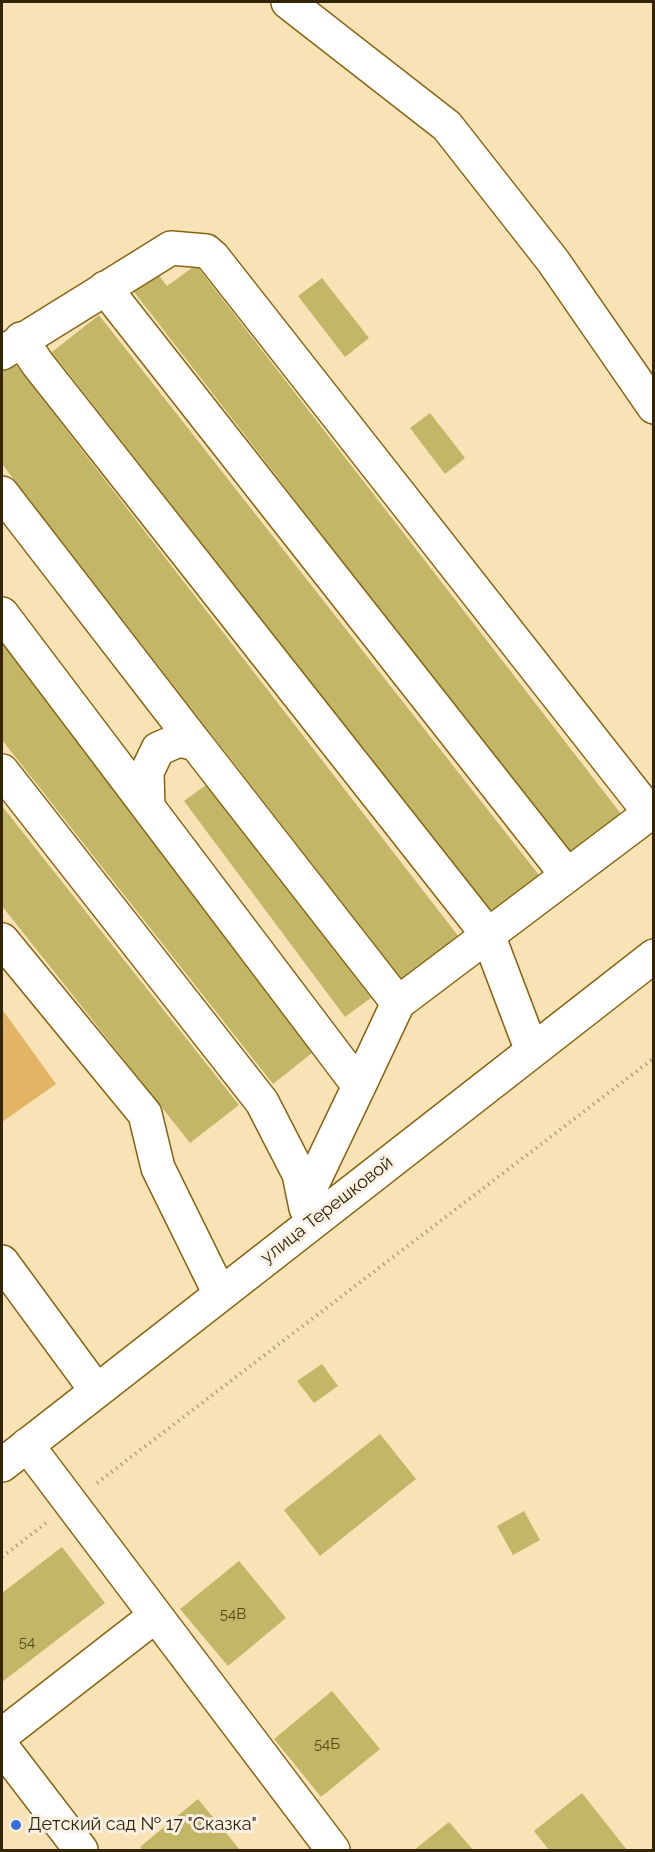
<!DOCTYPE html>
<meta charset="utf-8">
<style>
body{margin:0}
#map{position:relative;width:655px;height:1852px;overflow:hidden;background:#fae2b7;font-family:Raleway,sans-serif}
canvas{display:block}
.frame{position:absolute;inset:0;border:3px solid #332404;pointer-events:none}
</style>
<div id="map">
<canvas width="655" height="1852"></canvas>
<div class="frame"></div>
</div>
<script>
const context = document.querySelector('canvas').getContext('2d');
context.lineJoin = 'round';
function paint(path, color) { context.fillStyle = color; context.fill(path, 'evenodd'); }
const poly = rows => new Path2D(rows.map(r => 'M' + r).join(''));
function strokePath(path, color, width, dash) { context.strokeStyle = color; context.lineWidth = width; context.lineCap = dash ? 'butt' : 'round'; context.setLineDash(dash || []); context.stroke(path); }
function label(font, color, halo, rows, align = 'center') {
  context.font = font + ' Raleway,sans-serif'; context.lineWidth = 6; context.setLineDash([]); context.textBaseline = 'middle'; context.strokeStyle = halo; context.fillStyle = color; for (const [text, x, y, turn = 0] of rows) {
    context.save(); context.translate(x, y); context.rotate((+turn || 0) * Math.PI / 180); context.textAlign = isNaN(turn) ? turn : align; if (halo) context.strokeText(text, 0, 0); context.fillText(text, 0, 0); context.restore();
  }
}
paint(poly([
 [2,1009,56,1084,2,1122]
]), '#e1b563');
paint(poly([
 [196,265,625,819,573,859,131,288,154,269,167,286],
 [322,278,369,338,345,357,298,296],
 [99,315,539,875,491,912,52,352],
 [9,356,459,937,403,981,2,464,2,362],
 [430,413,465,458,445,474,410,428],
 [2,640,322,1045,273,1084,2,740],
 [210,782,371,998,345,1017,184,801],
 [2,806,239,1105,190,1143,2,906],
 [322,1364,338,1386,314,1403,297,1381],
 [380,1434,416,1479,320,1556,284,1510],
 [524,1511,540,1540,513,1555,497,1526],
 [62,1547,105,1603,2,1682,2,1593],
 [239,1561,286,1618,228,1666,180,1609],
 [332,1691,380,1749,321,1797,274,1739],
 [582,1793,627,1850,549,1850,534,1831],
 [198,1799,240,1850,143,1850,140,1847],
 [449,1822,473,1850,414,1850]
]), '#c1b766');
const minor = poly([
 [288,2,447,126,553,261,654,407],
 [105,288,567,875],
 [21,339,37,363,488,935,532,1051],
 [2,353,171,248,206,251,213,257,650,813],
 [2,493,196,744],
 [2,614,359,1086,305,1199],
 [2,771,262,1102,299,1174,306,1208],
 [148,807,147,772,158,749,179,740,196,744,398,1003,359,1086],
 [2,940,145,1114,158,1168,220,1294],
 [398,1003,654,810],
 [2,1262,96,1390],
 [27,1445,333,1850],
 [2,1465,654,956],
 [2,1735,155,1616],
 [2,1747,81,1850]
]);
strokePath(minor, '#896410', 36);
strokePath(poly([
 [97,1483,654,1058],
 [2,1557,46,1523]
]), '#b5a079', 4, [1.5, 4.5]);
strokePath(minor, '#fff', 33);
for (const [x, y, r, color] of [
 [16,1825,6,"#356ddc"]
]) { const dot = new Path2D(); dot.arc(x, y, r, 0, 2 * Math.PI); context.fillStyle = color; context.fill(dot); strokePath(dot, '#f9f1e3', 2); }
label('15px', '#56491c', null, [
 ["54В",233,1614],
 ["54",27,1642],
 ["54Б",327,1744]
]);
label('18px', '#332404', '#f9f1e3', [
 ["улица Терешковой",327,1210,-38]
]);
label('18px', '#332404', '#f9f1e3', [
 ["Детский сад № 17 \"Сказка\"",28,1825]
], 'left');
</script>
